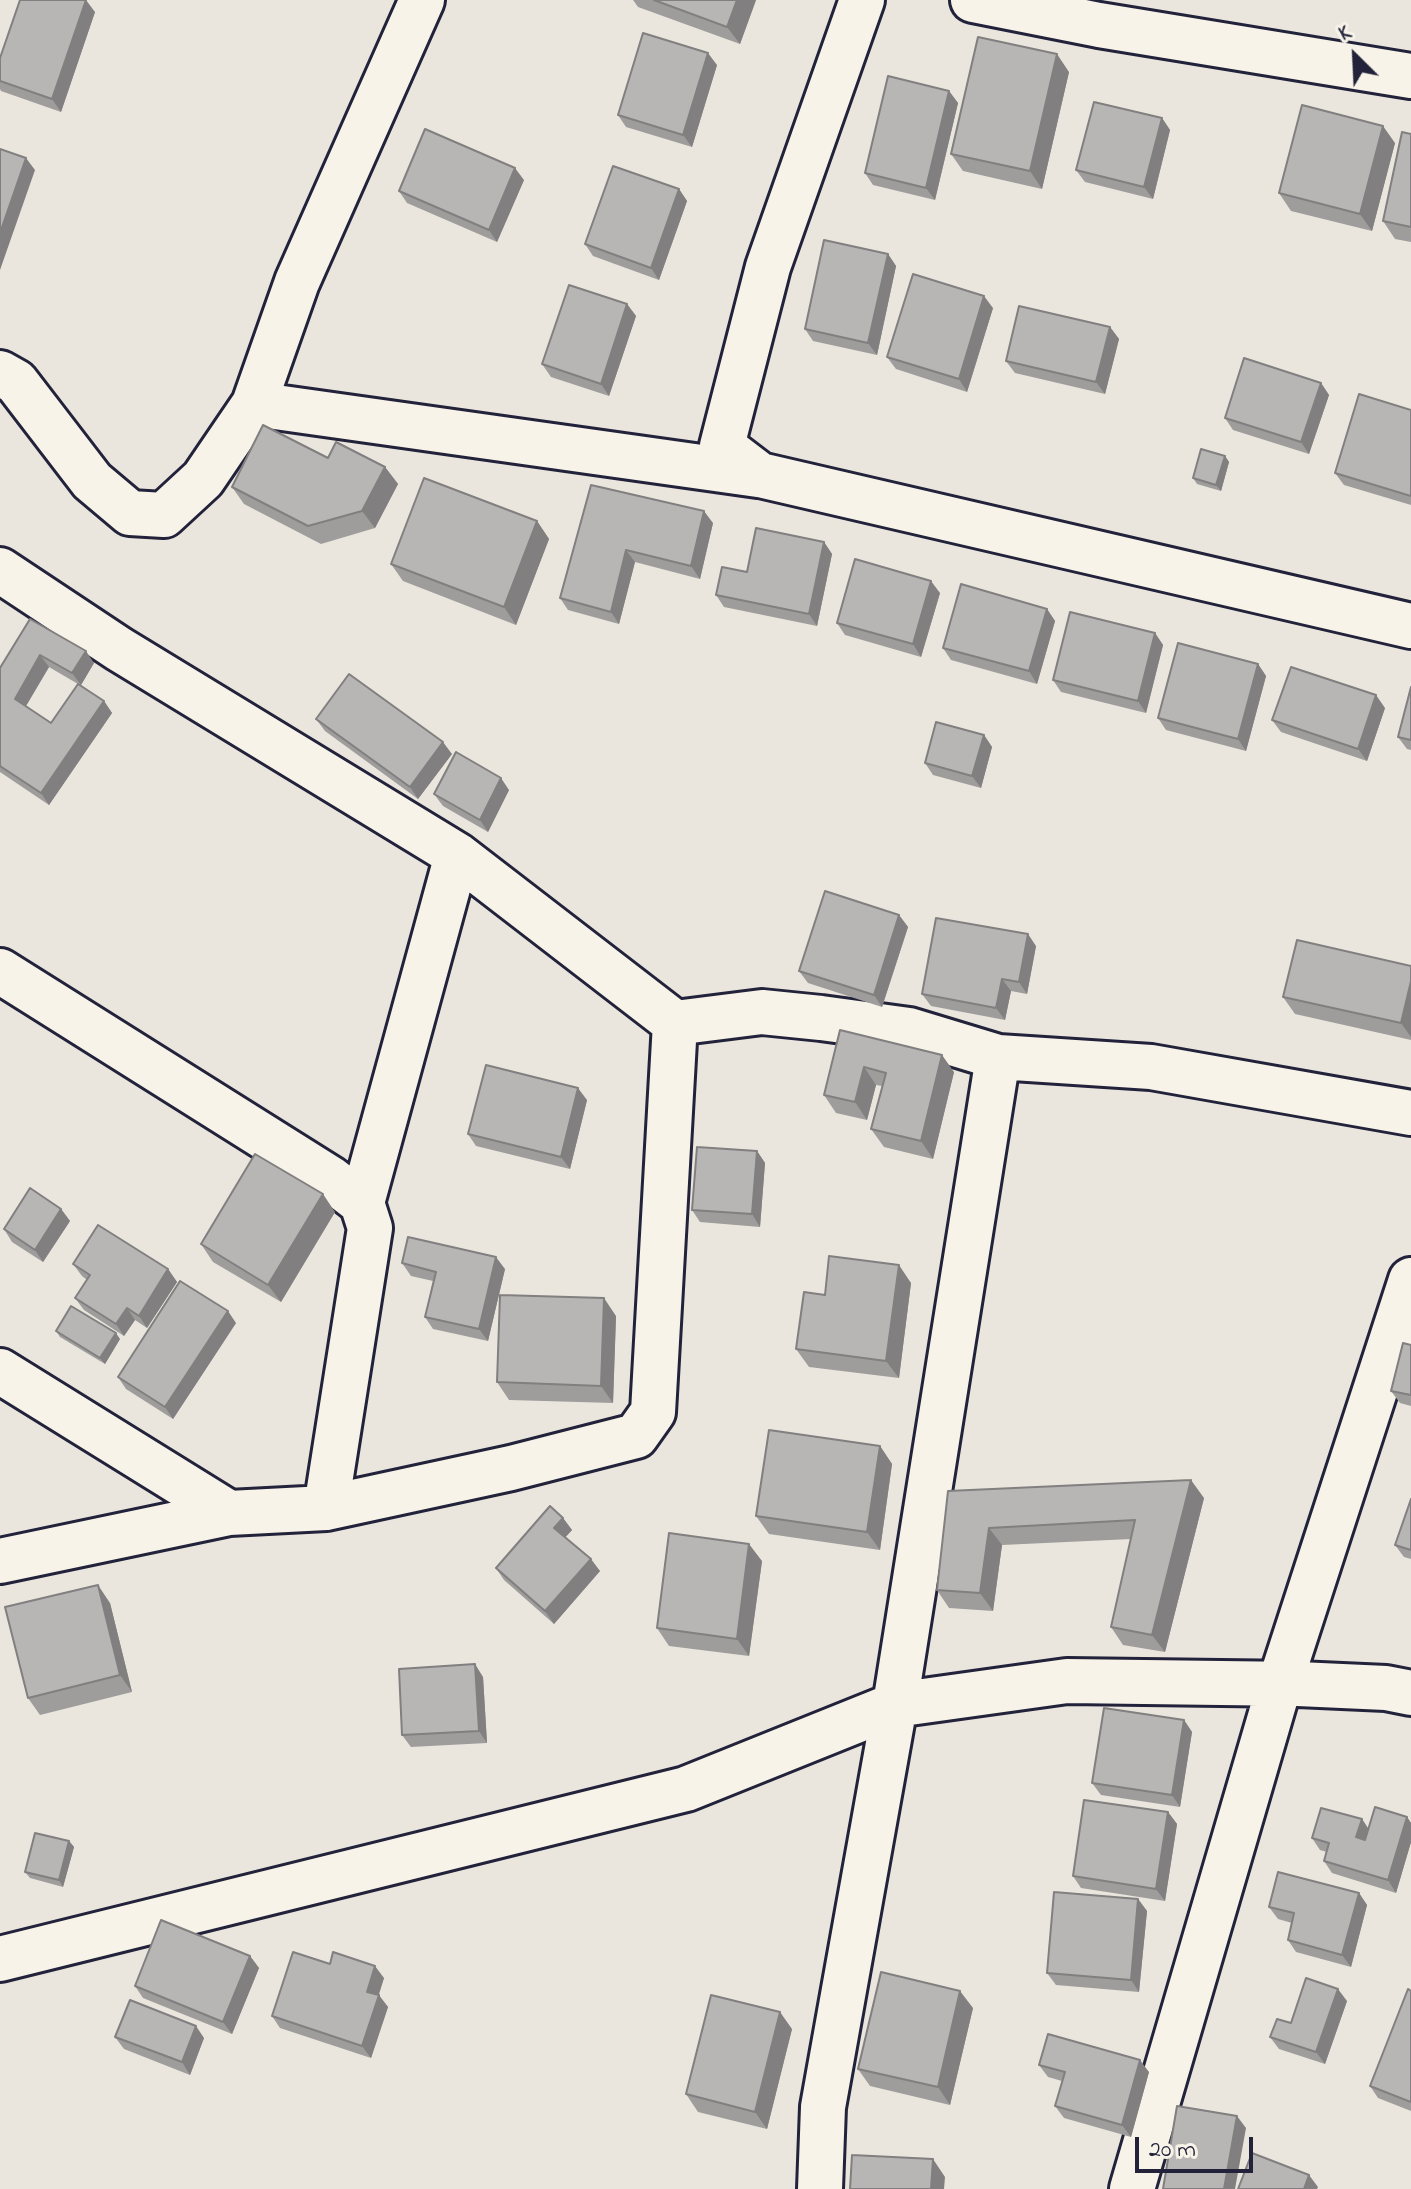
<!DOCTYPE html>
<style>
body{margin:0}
#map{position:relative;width:1411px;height:2189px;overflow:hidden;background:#eae6de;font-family:"Indie Flower",sans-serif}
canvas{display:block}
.north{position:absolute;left:1315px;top:16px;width:80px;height:80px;-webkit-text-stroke:6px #f7f3e8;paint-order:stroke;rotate:336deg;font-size:22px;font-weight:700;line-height:32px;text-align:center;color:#22223b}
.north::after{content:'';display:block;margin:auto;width:28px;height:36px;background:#22223b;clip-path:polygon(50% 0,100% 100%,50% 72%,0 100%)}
.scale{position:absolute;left:1135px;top:2137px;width:118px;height:36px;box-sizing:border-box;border:4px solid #22223b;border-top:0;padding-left:10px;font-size:24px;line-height:28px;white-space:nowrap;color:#22223b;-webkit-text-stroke:6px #f7f3e8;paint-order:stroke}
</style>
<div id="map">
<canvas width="1411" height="2189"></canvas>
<div class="north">K</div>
<div class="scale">20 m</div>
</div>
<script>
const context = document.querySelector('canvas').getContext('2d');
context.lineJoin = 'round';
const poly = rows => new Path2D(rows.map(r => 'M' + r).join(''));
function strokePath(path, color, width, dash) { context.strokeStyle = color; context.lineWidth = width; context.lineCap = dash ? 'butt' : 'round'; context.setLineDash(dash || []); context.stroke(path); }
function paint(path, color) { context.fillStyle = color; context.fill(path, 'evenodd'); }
const minor = poly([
 [862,0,768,267,722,446,760,475,1411,626],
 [973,0,1099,25,1411,76],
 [0,373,16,382,92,481,130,513,164,515,203,479,254,404,297,282,422,0],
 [254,404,758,475],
 [0,570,119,649,457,855,675,1023],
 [0,971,331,1179,362,1203,370,1228,326,1508],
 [362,1203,457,855],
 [0,1371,229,1513],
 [0,1561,229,1513,326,1508,511,1468,636,1436,653,1412,675,1023,762,1012,821,1018,909,1030,998,1057,1151,1067,1411,1113],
 [0,1959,686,1789,895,1705,1067,1681,1298,1684,1386,1688,1411,1693],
 [820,2189,823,2107,895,1705,998,1057],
 [1132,2189,1280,1683,1411,1280]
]);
strokePath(minor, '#22223b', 50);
strokePath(minor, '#f7f3e8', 44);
paint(poly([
 [633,0,756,0,740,44,638,7],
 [95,12,61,112,1,91,0,89,0,58],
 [717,65,692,147,626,127,618,115],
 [1069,72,1042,189,963,171,951,154],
 [949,91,958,103,935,200,873,185,865,173],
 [1162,118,1170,130,1153,199,1085,182,1076,170],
 [1411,134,1411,242,1395,239,1383,221],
 [1395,143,1372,231,1291,211,1279,193],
 [524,180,497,242,407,203,399,191],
 [679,189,687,201,659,280,593,256,585,244],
 [888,254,896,266,877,355,813,341,805,329],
 [627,304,636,316,609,396,551,377,542,364],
 [993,308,967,392,896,369,887,357],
 [1110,327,1119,339,1105,394,1015,373,1006,361],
 [1321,383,1329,395,1309,454,1233,430,1225,418],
 [1411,410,1411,505,1344,485,1335,473],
 [1225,456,1229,462,1221,491,1197,484,1193,478],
 [328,458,385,467,398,484,375,528,321,544,244,504,232,487],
 [591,485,713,523,700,579,635,562,619,624,568,610,560,598],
 [537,521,549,539,516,625,403,581,391,564],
 [824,542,832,554,817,626,724,607,716,595,747,572],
 [940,593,921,657,845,635,837,623],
 [1047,609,1055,621,1037,684,951,660,943,648],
 [30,619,94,663,81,685,104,701,112,713,49,805,0,772,0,668],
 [49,667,78,684,51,723,26,706],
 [1155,633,1163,645,1146,713,1061,692,1053,680],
 [1258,664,1266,676,1246,751,1166,730,1158,718],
 [1411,687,1411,750,1407,749,1398,737],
 [1385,708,1367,761,1281,732,1272,720],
 [316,719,452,754,418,799,325,731],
 [984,735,992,747,981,788,933,775,925,763],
 [509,790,488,832,443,806,434,794],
 [899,915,908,927,882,1007,808,983,799,971],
 [1036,946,1027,994,1011,991,1005,1020,931,1006,922,994],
 [1411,966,1411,1040,1295,1014,1283,997],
 [840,1030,954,1072,933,1159,884,1147,871,1129,882,1086,876,1085,867,1120,836,1113,824,1095],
 [587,1100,570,1169,476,1146,468,1134],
 [757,1151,765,1163,760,1227,700,1222,692,1210],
 [61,1209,70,1221,43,1262,12,1242,4,1229],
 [335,1212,281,1302,213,1262,201,1244],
 [402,1263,505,1269,488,1341,433,1329,425,1317,433,1281,411,1276],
 [73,1264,168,1269,177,1282,147,1328,135,1320,124,1336,84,1310,75,1298,87,1280,82,1276],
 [911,1283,899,1378,809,1367,796,1349],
 [616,1316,613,1403,509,1400,497,1382],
 [236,1323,173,1419,126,1389,118,1377],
 [56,1331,120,1339,105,1364,60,1337],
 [1411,1345,1411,1406,1400,1403,1391,1391],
 [880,1446,892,1464,880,1550,769,1534,756,1516],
 [948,1491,1204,1498,1165,1652,1123,1645,1111,1627,1131,1539,1002,1545,993,1611,949,1608,937,1590],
 [1411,1499,1411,1559,1404,1557,1395,1545],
 [563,1518,572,1530,565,1537,600,1571,554,1624,504,1580,496,1568],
 [762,1561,749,1656,669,1646,657,1628],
 [110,1603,132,1692,40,1715,28,1698],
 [483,1677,487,1743,411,1747,402,1735],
 [1184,1720,1192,1732,1180,1807,1101,1795,1092,1783],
 [1168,1812,1177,1824,1165,1901,1081,1888,1073,1876],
 [1407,1817,1411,1823,1411,1842,1396,1893,1332,1873,1324,1861,1327,1852,1320,1850,1312,1838,1362,1819,1368,1829],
 [69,1841,74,1847,63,1887,30,1878,25,1872],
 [1359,1893,1367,1905,1351,1967,1296,1952,1288,1940,1292,1923,1278,1919,1269,1907],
 [1138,1899,1147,1911,1139,1992,1056,1985,1047,1973],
 [250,1956,259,1968,232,2034,143,1998,135,1986],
 [330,1964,384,1978,378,1995,388,2007,371,2058,280,2028,272,2016],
 [1411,1991,1411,2111,1378,2098,1370,2086],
 [1347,2001,1325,2064,1279,2049,1270,2037,1291,2023],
 [973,2008,950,2105,870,2086,858,2069],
 [792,2029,767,2129,698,2112,686,2094],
 [115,2037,204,2038,190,2075,124,2049],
 [1039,2065,1149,2072,1131,2137,1064,2118,1055,2106,1062,2081,1048,2077]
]), '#9e9d9c');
paint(poly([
 [86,0,95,12,61,112,52,99],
 [737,0,756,0,740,44,727,27],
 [708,53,717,65,692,147,683,135],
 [1057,54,1069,72,1042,189,1030,171],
 [949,91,958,103,935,200,926,188],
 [1162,118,1170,130,1153,199,1144,187],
 [1383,126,1395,143,1372,231,1360,214],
 [26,158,35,170,0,270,0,233],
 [515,168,524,180,497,242,489,230],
 [679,189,687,201,659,280,651,268],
 [888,254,896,266,877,355,868,343],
 [984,296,993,308,967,392,959,379],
 [627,304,636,316,609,396,601,384],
 [1110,327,1119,339,1105,394,1096,382],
 [1321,383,1329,395,1309,454,1301,442],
 [1225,456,1229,462,1221,491,1216,485],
 [385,467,398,484,375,528,362,511],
 [704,511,713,523,700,579,691,566],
 [537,521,549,539,516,625,504,607],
 [824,542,832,554,817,626,809,614],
 [626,550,635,562,619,624,611,612],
 [931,581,940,593,921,657,913,644],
 [1047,609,1055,621,1037,684,1029,671],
 [1155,633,1163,645,1146,713,1138,701],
 [86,651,94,663,81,685,72,673],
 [40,655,49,667,23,711,15,699],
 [1258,664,1266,676,1246,751,1238,739],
 [1376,695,1385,708,1367,761,1358,749],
 [104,701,112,713,49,805,41,793],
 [984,735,992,747,981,788,972,776],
 [443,742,452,754,418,799,410,787],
 [501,778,509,790,488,832,480,820],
 [899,915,908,927,882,1007,874,995],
 [1028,934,1036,946,1027,994,1019,982],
 [1002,979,1011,991,1005,1020,996,1008],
 [1411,981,1411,1037,1401,1023],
 [942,1055,954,1072,933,1159,921,1141],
 [864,1067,876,1085,867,1120,855,1102],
 [578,1088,587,1100,570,1169,561,1157],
 [757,1151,765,1163,760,1227,752,1214],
 [323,1194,335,1212,281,1302,268,1285],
 [61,1209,70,1221,43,1262,35,1250],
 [496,1257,505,1269,488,1341,479,1329],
 [899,1265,911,1283,899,1378,886,1361],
 [168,1269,177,1282,147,1328,139,1316],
 [604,1298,616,1316,613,1403,601,1386],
 [127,1308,135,1320,124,1336,116,1324],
 [228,1311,236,1323,173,1419,165,1407],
 [116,1333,120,1339,105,1364,100,1358],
 [880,1446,892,1464,880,1550,867,1532],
 [1191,1480,1204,1498,1165,1652,1152,1635],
 [563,1518,572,1530,563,1540,554,1528],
 [989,1528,1002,1545,993,1611,980,1593],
 [749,1544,762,1561,749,1656,737,1639],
 [591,1559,600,1571,554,1624,545,1611],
 [98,1585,110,1603,132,1692,120,1675],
 [475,1664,483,1677,487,1743,479,1731],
 [1184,1720,1192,1732,1180,1807,1172,1795],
 [1168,1812,1177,1824,1165,1901,1156,1889],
 [1407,1817,1411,1823,1411,1842,1396,1893,1388,1880],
 [1362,1819,1370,1831,1364,1849,1356,1837],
 [69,1841,74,1847,63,1887,59,1880],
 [1359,1893,1367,1905,1351,1967,1342,1955],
 [1138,1899,1147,1911,1139,1992,1131,1980],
 [250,1956,259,1968,232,2034,223,2022],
 [375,1966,384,1978,376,2004,367,1992],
 [1338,1989,1347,2001,1325,2064,1316,2052],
 [960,1991,973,2008,950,2105,938,2087],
 [379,1995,388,2007,371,2058,362,2046],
 [780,2012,792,2029,767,2129,755,2112],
 [196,2026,204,2038,190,2075,182,2062],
 [1140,2060,1149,2072,1131,2137,1122,2125],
 [1237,2116,1246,2128,1235,2189,1224,2189],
 [933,2159,945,2177,944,2189,931,2189],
 [1309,2175,1318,2187,1317,2189,1304,2189]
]), '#817f7f');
const building = poly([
 [20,0,86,0,52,99,0,81,0,58,20,0],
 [654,0,737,0,727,27,654,0],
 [643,33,708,53,683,135,618,115,643,33],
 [978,37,1057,54,1030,171,951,154,978,37],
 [888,76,949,91,926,188,865,173,888,76],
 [1094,102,1162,118,1144,187,1076,170,1094,102],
 [1302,105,1383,126,1360,214,1279,193,1302,105],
 [425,129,515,168,489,230,399,191,425,129],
 [1402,132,1411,134,1411,227,1383,221,1402,132],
 [0,149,26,158,0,233,0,149],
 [613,166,679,189,651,268,585,244,613,166],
 [824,240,888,254,868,343,805,329,824,240],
 [913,274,984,296,959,379,887,357,913,274],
 [569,285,627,304,601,384,542,364,569,285],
 [1019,306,1110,327,1096,382,1006,361,1019,306],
 [1244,358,1321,383,1301,442,1225,418,1244,358],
 [1359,394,1411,410,1411,496,1335,473,1359,394],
 [263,425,328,458,336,442,385,467,362,511,308,526,232,487,263,425],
 [1201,449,1225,456,1216,485,1193,478,1201,449],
 [424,478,537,521,504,607,391,564,424,478],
 [591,485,704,511,691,566,626,550,611,612,560,598,591,485],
 [756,528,824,542,809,614,716,595,722,567,747,572,756,528],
 [855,559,931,581,913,644,837,623,855,559],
 [961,584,1047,609,1029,671,943,648,961,584],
 [1070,612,1155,633,1138,701,1053,680,1070,612],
 [30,619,86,651,72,673,40,655,15,699,51,723,78,684,104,701,41,793,0,766,0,668,30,619],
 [1178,643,1258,664,1238,739,1158,718,1178,643],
 [1291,667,1376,695,1358,749,1272,720,1291,667],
 [349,674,443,742,410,787,316,719,349,674],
 [1411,687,1411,740,1398,737,1411,687],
 [936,722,984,735,972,776,925,763,936,722],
 [456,752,501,778,480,820,434,794,456,752],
 [825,891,899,915,874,995,799,971,825,891],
 [936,918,1028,934,1019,982,1002,979,996,1008,922,994,936,918],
 [1297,940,1411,966,1411,981,1401,1023,1283,997,1297,940],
 [840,1030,942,1055,921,1141,871,1129,886,1073,864,1067,855,1102,824,1095,840,1030],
 [486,1065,578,1088,561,1157,468,1134,486,1065],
 [697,1147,757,1151,752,1214,692,1210,697,1147],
 [255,1154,323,1194,268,1285,201,1244,255,1154],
 [30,1188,61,1209,35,1250,4,1229,30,1188],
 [98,1225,168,1269,139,1316,127,1308,116,1324,75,1298,90,1275,73,1264,98,1225],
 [408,1237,496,1257,479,1329,425,1317,436,1272,402,1263,408,1237],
 [829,1256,899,1265,886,1361,796,1349,804,1292,825,1295,829,1256],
 [180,1281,228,1311,165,1407,118,1377,180,1281],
 [500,1295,604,1298,601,1386,497,1382,500,1295],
 [71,1306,116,1333,100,1358,56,1331,71,1306],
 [1403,1343,1411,1345,1411,1395,1391,1391,1403,1343],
 [769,1430,880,1446,867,1532,756,1516,769,1430],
 [1191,1480,1152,1635,1111,1627,1135,1520,989,1528,980,1593,937,1590,948,1491,1191,1480],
 [1411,1499,1411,1550,1395,1545,1411,1499],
 [550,1506,563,1518,554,1528,591,1559,545,1611,496,1568,550,1506],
 [669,1533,749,1544,737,1639,657,1628,669,1533],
 [98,1585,120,1675,28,1698,5,1607,98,1585],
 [475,1664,479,1731,402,1735,399,1669,475,1664],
 [1104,1708,1184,1720,1172,1795,1092,1783,1104,1708],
 [1084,1800,1168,1812,1156,1889,1073,1876,1084,1800],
 [1375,1807,1407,1817,1388,1880,1324,1861,1329,1843,1312,1838,1321,1808,1362,1819,1356,1837,1365,1840,1375,1807],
 [35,1833,69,1841,59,1880,25,1872,35,1833],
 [1278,1872,1359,1893,1342,1955,1288,1940,1294,1913,1269,1907,1278,1872],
 [1054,1892,1138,1899,1131,1980,1047,1973,1054,1892],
 [161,1920,250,1956,223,2022,135,1986,161,1920],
 [293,1952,330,1964,333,1952,375,1966,367,1992,379,1995,362,2046,272,2016,293,1952],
 [881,1972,960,1991,938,2087,858,2069,881,1972],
 [1306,1978,1338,1989,1316,2052,1270,2037,1277,2019,1291,2023,1306,1978],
 [1408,1989,1411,1991,1411,2102,1370,2086,1408,1989],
 [711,1995,780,2012,755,2112,686,2094,711,1995],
 [130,2000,196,2026,182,2062,115,2037,130,2000],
 [1048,2034,1140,2060,1122,2125,1055,2106,1065,2072,1039,2065,1048,2034],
 [1177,2106,1237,2116,1224,2189,1163,2189,1177,2106],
 [1252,2153,1309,2175,1304,2189,1238,2189,1252,2153],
 [852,2155,933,2159,931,2189,850,2189,852,2155]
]);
paint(building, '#b8b6b5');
strokePath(building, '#817f7f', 2);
</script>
